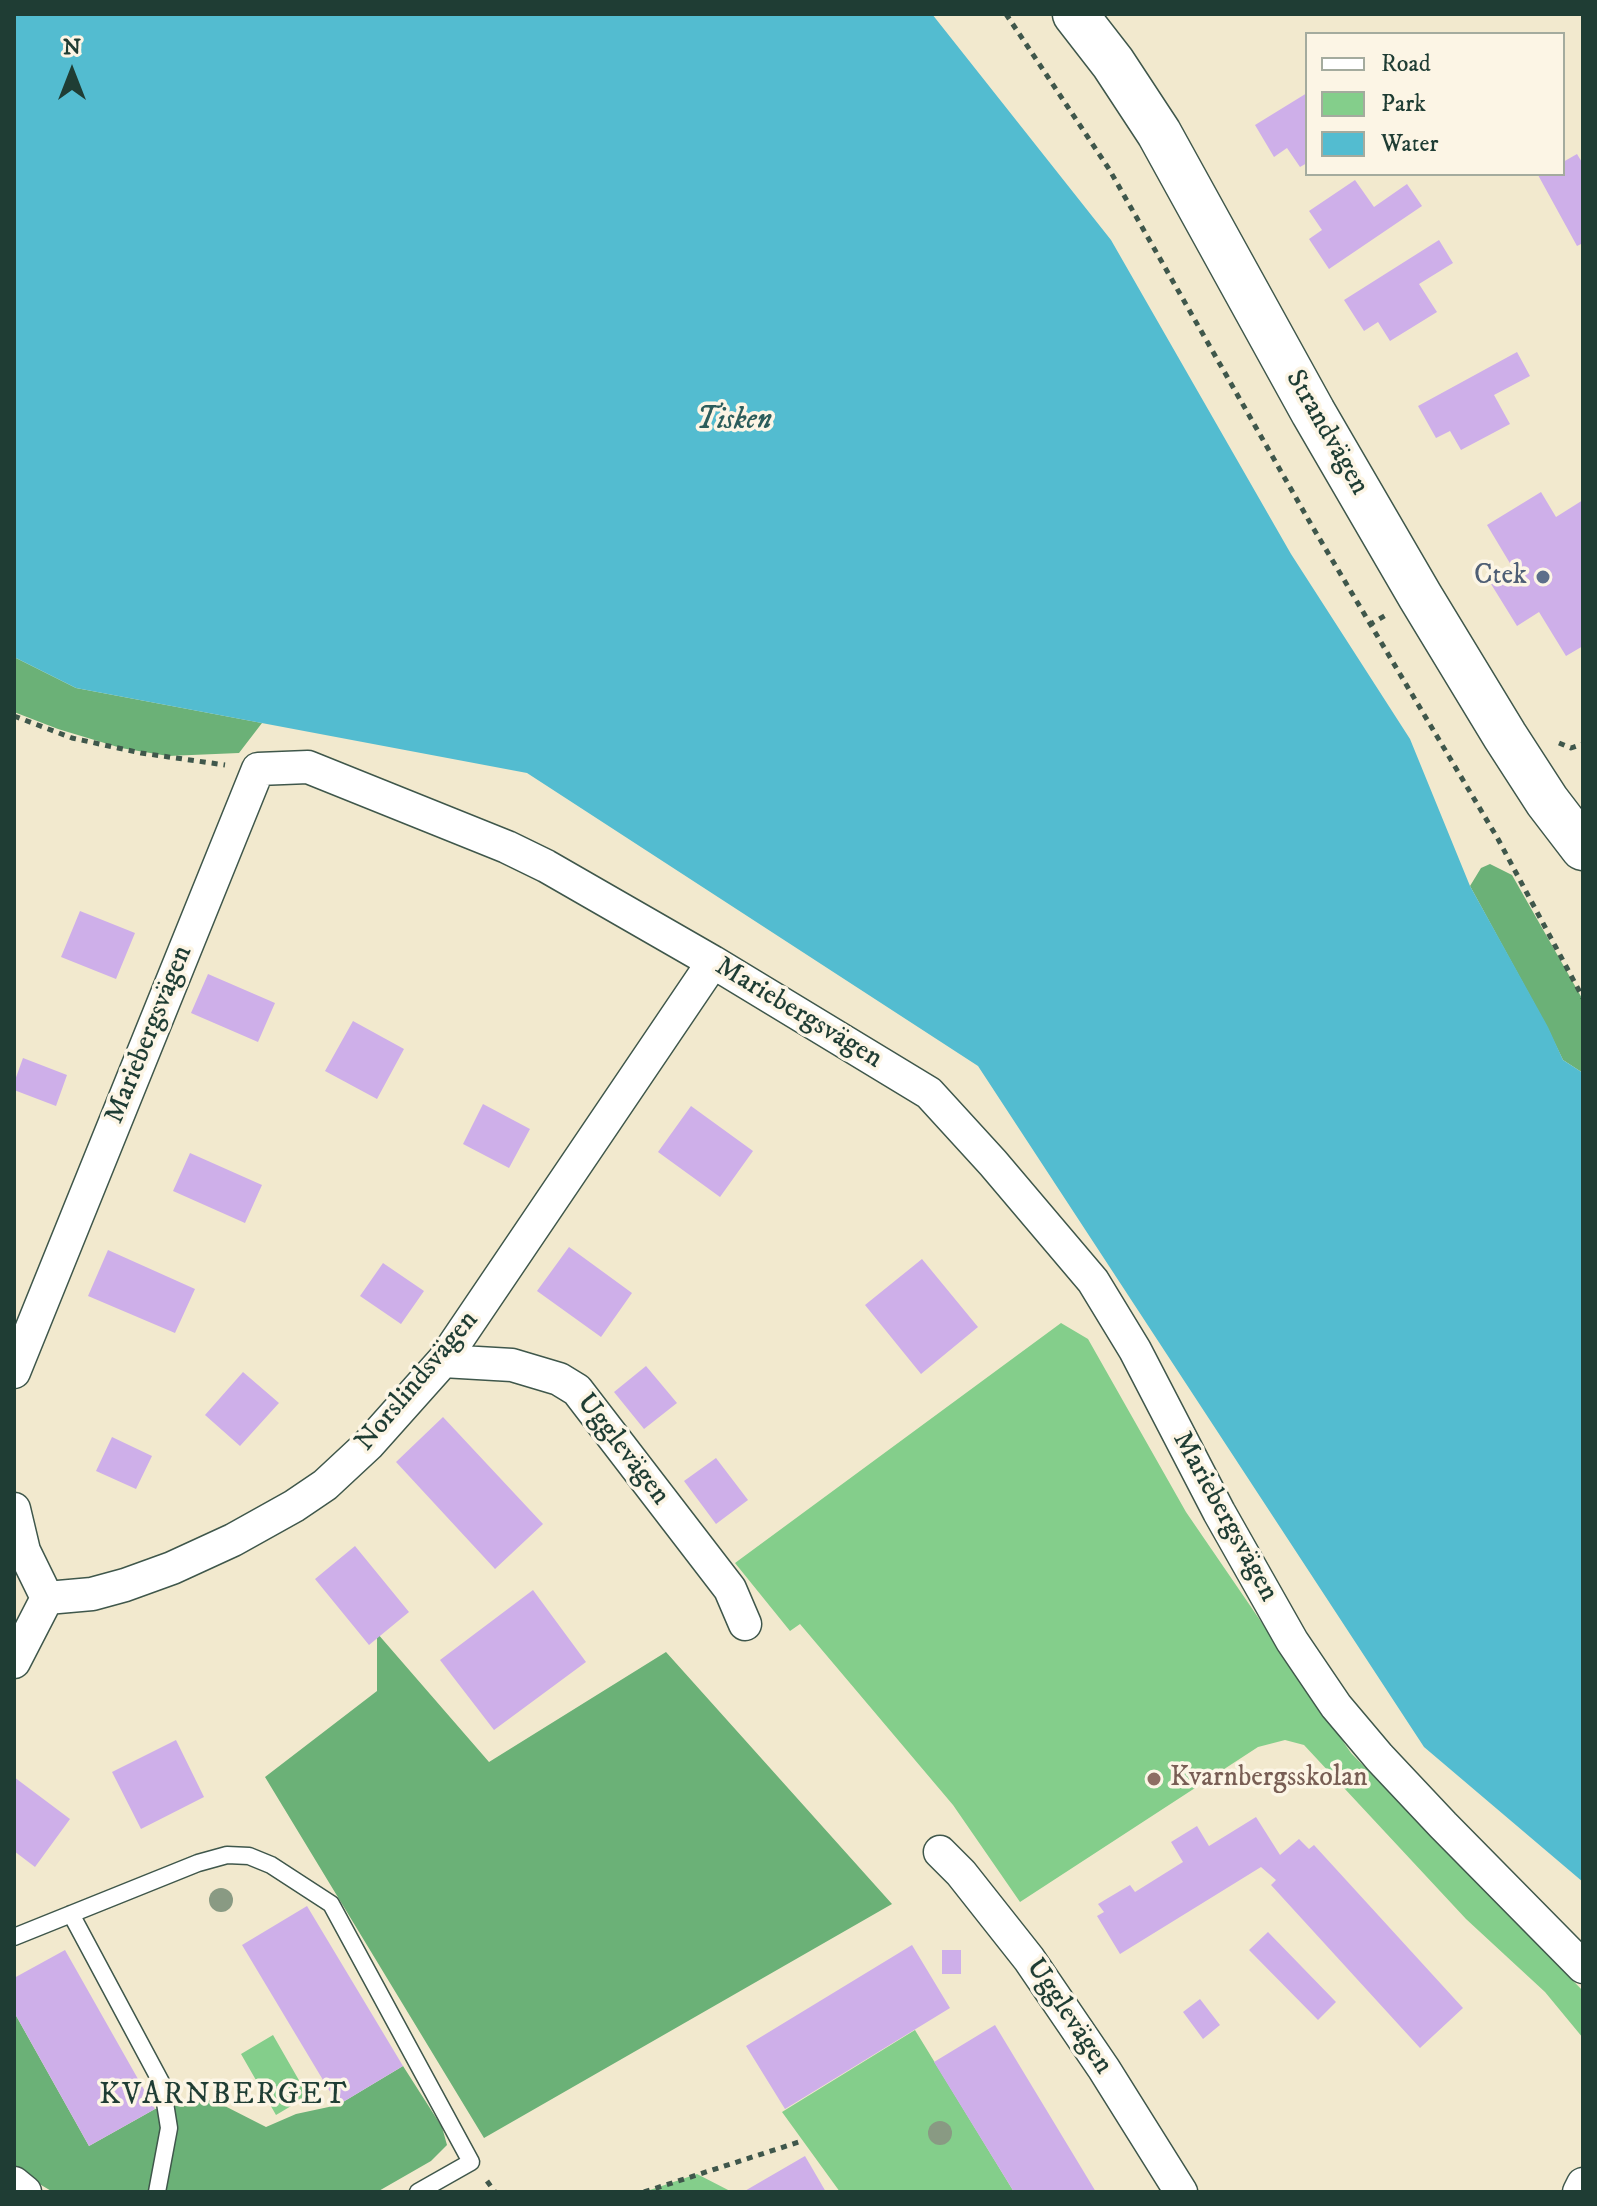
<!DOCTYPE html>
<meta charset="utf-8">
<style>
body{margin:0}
#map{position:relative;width:1597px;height:2206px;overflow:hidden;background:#f2e9ce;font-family:"IM FELL DW Pica",serif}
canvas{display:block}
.frame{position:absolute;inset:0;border:16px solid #1f3d34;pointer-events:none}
.legend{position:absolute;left:1305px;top:32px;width:260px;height:144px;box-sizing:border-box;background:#fcf5e5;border:2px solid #a4ab9e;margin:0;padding:10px 14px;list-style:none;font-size:24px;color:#1f3d34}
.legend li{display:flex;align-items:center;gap:16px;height:40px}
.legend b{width:40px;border:2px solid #a4ab9e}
.north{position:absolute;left:32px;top:32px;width:80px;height:80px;-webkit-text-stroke:6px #fcf5e5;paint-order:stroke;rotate:0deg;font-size:22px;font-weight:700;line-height:32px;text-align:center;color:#1f3d34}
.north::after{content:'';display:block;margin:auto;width:28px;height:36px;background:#1f3d34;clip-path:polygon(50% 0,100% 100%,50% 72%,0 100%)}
</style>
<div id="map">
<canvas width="1597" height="2206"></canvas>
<div class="frame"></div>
<ul class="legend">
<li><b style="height:10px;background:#fff"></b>Road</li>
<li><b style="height:22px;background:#84ce8b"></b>Park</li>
<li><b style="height:22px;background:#53bcd0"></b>Water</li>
</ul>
<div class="north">N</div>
</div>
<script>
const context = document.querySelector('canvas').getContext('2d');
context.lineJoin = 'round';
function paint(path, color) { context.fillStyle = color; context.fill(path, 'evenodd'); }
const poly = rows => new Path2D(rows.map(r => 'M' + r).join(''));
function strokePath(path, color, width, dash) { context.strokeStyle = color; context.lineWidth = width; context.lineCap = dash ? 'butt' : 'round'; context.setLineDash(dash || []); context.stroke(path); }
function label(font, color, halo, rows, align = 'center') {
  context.font = font + ' "IM FELL DW Pica",serif'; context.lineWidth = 7; context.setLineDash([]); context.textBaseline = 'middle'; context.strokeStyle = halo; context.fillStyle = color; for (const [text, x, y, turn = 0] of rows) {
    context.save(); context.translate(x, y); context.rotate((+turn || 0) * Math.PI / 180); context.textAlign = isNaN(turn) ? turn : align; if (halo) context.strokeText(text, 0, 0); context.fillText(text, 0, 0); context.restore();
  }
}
paint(poly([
 [1061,1323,1088,1339,1186,1512,1351,1753,1583,1991,1583,2038,1545,1992,1466,1919,1304,1745,1285,1740,1258,1747,1020,1902,953,1805,800,1624,790,1631,735,1563],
 [915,2030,1014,2192,840,2192,782,2112],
 [273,2035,308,2096,276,2115,241,2054],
 [697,2174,732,2192,644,2192]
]), '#84ce8b');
paint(poly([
 [14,657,76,688,262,723,239,753,168,756,121,748,58,729,14,712],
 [1490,864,1512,875,1583,1000,1583,1073,1563,1060,1547,1027,1470,886,1481,868],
 [377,1633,489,1762,666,1652,892,1904,484,2138,265,1777,377,1691],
 [14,2012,89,2146,155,2109,213,2100,266,2127,296,2114,338,2105,403,2066,442,2127,447,2145,431,2161,377,2192,53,2192,14,2169]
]), '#6bb177');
paint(poly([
 [14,14,932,14,1111,240,1291,554,1410,739,1470,886,1548,1027,1563,1060,1583,1073,1583,1882,1424,1747,978,1066,527,773,76,688,14,657]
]), '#53bcd0');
paint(poly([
 [1307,93,1307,163,1300,167,1287,148,1274,157,1255,125],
 [1577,154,1583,164,1583,243,1577,246,1538,175,1563,174,1563,162],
 [1355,180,1374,207,1407,184,1422,206,1329,269,1309,239,1322,230,1309,211],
 [1439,240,1453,263,1419,284,1437,312,1390,341,1378,322,1364,331,1344,300],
 [1517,352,1530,376,1494,395,1510,424,1461,450,1450,431,1436,438,1418,406],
 [1541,492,1556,517,1583,500,1583,646,1566,656,1539,612,1517,626,1491,584,1514,570,1487,525],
 [80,911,135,933,116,979,61,957],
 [208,974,275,1003,258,1042,191,1013],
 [353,1021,404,1049,377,1099,325,1071],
 [23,1058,67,1075,56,1106,14,1090,14,1083],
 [483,1104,530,1129,509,1168,463,1144],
 [691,1106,753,1151,720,1197,658,1152],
 [190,1153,262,1185,245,1223,173,1191],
 [569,1247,632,1293,601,1337,537,1291],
 [108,1250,195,1289,175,1333,88,1296],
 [922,1259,978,1327,921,1374,865,1305],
 [383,1263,424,1291,401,1324,360,1296],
 [646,1366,677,1403,644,1429,614,1392],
 [243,1372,279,1403,240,1446,205,1415],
 [443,1417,543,1524,495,1569,396,1462],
 [112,1437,152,1456,136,1489,96,1471],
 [716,1458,748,1500,716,1524,684,1481],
 [355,1546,409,1612,369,1645,315,1579],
 [533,1590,586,1662,494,1730,440,1660],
 [176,1740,204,1797,141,1829,112,1772],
 [14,1777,70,1819,35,1867,14,1851],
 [1256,1817,1280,1855,1299,1839,1309,1849,1314,1845,1463,2008,1420,2048,1271,1885,1276,1880,1261,1867,1120,1954,1097,1916,1104,1912,1098,1904,1130,1885,1135,1892,1183,1862,1171,1842,1197,1826,1209,1846],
 [307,1906,403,2066,338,2105,242,1945],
 [1268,1932,1336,2002,1318,2020,1249,1950],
 [912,1945,950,2008,785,2109,746,2046],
 [65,1950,155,2109,89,2146,14,2012,14,1978],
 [942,1950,961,1950,961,1974,942,1974],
 [1200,1999,1220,2025,1203,2039,1183,2012],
 [995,2025,1096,2192,1014,2192,934,2062],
 [805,2156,826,2192,743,2192]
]), '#ceafe9');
const lane = poly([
 [71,1914,162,2084,169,2128,157,2192],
 [14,1937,198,1863,227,1855,249,1856,271,1865,331,1904,471,2162,418,2192]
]);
const street = poly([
 [443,1361,512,1365,559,1379,577,1390,730,1589,745,1624],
 [14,1372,258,769,308,767,507,847,546,866,713,962,929,1093,993,1163,1093,1281,1135,1350,1219,1512,1292,1641,1336,1706,1379,1757,1443,1825,1583,1967],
 [14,1509,24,1551,47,1598],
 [14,1662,47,1598,92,1594,125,1585,172,1568,233,1540,294,1506,325,1485,368,1445,443,1361,713,962],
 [940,1852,961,1873,1029,1959,1104,2069,1181,2192],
 [14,2183,25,2192],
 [1579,2192,1583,2184]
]);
const secondary = poly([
 [1075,14,1113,63,1159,133,1313,412,1420,596,1505,736,1547,801,1583,848]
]);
strokePath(lane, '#3f574b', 19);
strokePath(street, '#3f574b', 35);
strokePath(secondary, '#3f574b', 47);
strokePath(poly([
 [1006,14,1109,169,1312,526,1498,839,1583,998],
 [1369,625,1386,615],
 [14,716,72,738,141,753,225,765],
 [1559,743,1571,748,1583,744],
 [487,2181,495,2192],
 [644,2192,802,2141]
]), '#3f574b', 5, [6, 6]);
strokePath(lane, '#fff', 16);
strokePath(street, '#fff', 32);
strokePath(secondary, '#fff', 44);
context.fillStyle = '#899a83';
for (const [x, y] of [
 [221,1900],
 [940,2133]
]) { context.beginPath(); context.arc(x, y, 12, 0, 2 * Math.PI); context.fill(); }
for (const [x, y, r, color] of [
 [1543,577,8,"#5c6f8a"],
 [1154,1779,8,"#8d6e63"]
]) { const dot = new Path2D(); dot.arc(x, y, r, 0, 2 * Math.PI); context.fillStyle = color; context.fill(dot); strokePath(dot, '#fcf5e5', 3); }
label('28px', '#1f3d34', '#fcf5e5', [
 ["Strandvägen",1326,433,60],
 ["Mariebergsvägen",798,1014,31],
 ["Mariebergsvägen",150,1035,-68],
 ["Norslindsvägen",418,1382,-50],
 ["Ugglevägen",622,1450,52],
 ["Mariebergsvägen",1224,1517,61],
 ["Ugglevägen",1068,2017,56]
]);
label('28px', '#4e5e75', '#fcf5e5', [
 ["Ctek",1527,577]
], 'right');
label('28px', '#785e54', '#fcf5e5', [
 ["Kvarnbergsskolan",1170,1779]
], 'left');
label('italic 30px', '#2c5d5b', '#fcf5e5', [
 ["Tisken",734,422]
]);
context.letterSpacing = '2px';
label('30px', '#1f3d34', '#fcf5e5', [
 ["KVARNBERGET",224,2097]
]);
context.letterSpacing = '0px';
</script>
